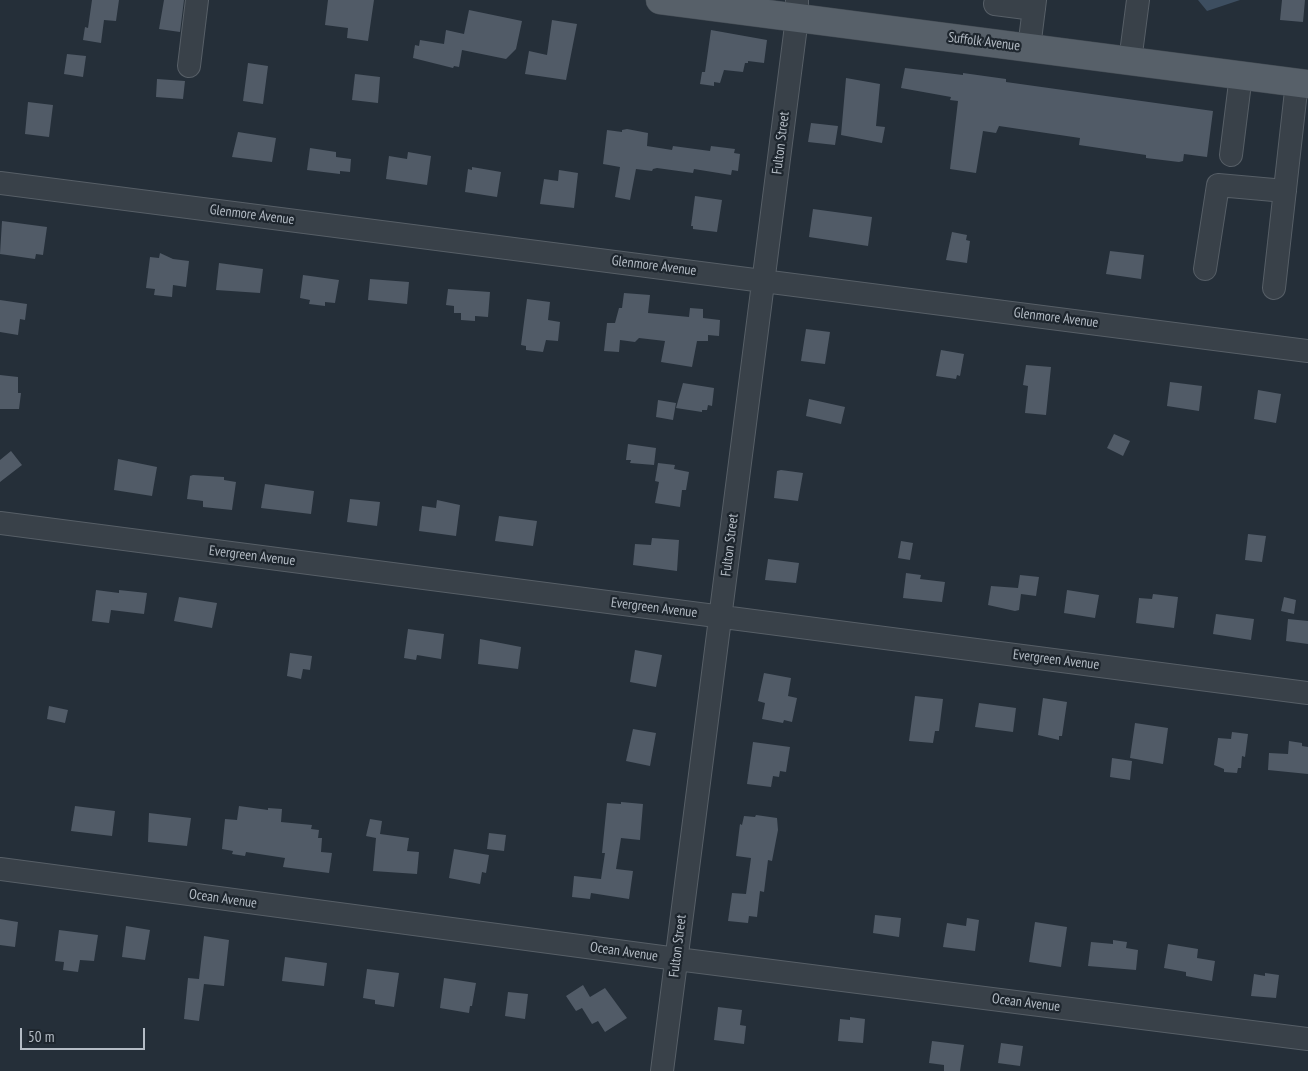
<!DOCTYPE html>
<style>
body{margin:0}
#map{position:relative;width:1308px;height:1071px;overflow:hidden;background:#252f39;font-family:"PT Sans Narrow",sans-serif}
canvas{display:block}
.scale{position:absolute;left:20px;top:1028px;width:125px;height:22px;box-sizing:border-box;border:2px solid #b4bcc5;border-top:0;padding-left:6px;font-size:15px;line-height:18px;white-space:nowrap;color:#b4bcc5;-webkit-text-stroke:4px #1e262e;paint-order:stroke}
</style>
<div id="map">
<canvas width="1308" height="1071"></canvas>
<div class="scale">50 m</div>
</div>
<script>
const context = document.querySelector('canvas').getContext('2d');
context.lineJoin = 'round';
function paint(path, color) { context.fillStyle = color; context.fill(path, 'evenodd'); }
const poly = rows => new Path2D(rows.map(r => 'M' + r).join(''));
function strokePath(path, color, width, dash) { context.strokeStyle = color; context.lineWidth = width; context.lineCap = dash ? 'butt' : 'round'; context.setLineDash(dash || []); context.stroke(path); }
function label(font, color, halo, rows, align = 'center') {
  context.font = font + ' "PT Sans Narrow",sans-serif'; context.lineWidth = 4.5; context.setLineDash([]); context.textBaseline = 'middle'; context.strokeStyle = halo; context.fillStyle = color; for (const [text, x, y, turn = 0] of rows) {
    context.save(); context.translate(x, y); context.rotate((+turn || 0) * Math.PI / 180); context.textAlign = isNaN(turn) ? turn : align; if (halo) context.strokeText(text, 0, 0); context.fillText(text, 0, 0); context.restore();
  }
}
paint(poly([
 [1198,0,1240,0,1207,11]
]), '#3d4e60');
paint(poly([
 [92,0,119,0,116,21,104,20,101,43,83,40,85,27,88,28],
 [164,0,184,0,180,32,159,29],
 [328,0,374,0,368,41,347,38,348,28,325,25],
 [1282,0,1305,0,1303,22,1280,20],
 [469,10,522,21,516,49,506,59,462,50,459,67,454,66,453,68,413,58,415,45,419,46,420,40,444,44,446,30,464,34],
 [552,20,577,24,566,80,525,74,529,51,547,55],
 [711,30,767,40,764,63,748,61,748,63,745,63,743,72,724,70,720,83,714,82,714,86,700,84,702,72,705,72],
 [67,54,86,56,83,77,64,74],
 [248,63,268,66,263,104,243,101],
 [905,68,963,75,963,73,1006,79,1006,82,1213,111,1207,157,1184,154,1183,161,1179,162,1146,158,1146,155,1079,145,1080,138,999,126,996,133,983,131,976,173,950,169,958,101,950,100,951,97,901,88],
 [355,74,380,77,378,103,352,100],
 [846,78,880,84,876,126,885,127,882,143,841,135],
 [157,79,185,81,183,99,156,97],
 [28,102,53,105,49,137,25,134],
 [811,123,838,126,835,145,808,142],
 [627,129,648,133,647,146,672,150,673,146,710,151,711,146,735,149,734,153,740,154,738,171,732,170,731,175,694,169,693,173,657,168,653,169,652,171,636,169,630,200,615,197,620,167,603,164,607,130,622,132,622,130],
 [238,132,276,138,272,162,232,157],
 [310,148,336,152,336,157,351,159,350,172,340,171,340,174,307,170],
 [408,152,431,156,427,185,386,179,389,156,407,159],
 [472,167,501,172,497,197,465,192,468,169,472,170],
 [559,170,578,173,574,208,540,204,544,179,558,181],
 [695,196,722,200,717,232,693,229,693,226,691,226],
 [813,209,872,217,868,246,809,237],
 [2,221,47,227,43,255,36,254,35,259,0,254],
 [952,232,967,235,966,240,970,241,967,263,946,260],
 [1110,251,1144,255,1141,279,1106,274],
 [160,253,173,259,189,261,186,287,173,285,172,297,154,295,155,289,146,288,150,257,159,258],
 [219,263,263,269,260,293,216,290],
 [303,275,339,280,335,303,325,302,325,306,309,304,310,300,300,298],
 [370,279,409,282,407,304,368,300],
 [448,289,490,292,488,317,475,316,475,321,461,320,461,313,454,313,454,306,446,305],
 [624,293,650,295,648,313,689,317,690,308,703,309,703,318,720,320,719,336,708,335,708,341,697,341,692,367,661,362,665,341,639,338,635,342,620,340,619,352,604,351,607,323,615,323,619,308,622,308],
 [527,299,550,302,548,320,560,322,558,341,546,340,543,352,526,350,526,346,521,345],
 [0,300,27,304,25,320,20,319,18,335,0,332],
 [806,329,830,332,825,364,801,361],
 [941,350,964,354,960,376,957,375,956,379,936,376],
 [1026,365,1051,367,1046,415,1025,413,1028,386,1023,385],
 [0,375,18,377,18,393,21,393,19,409,0,409],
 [1170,382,1202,386,1199,411,1167,406],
 [683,383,714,388,712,406,708,405,707,410,702,410,702,412,676,408],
 [1258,390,1281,394,1276,423,1254,419],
 [809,399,845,407,841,424,806,416],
 [658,400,676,403,673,420,656,417],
 [1114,434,1130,441,1123,456,1107,448],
 [628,444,656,448,654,465,630,463,631,460,626,460],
 [11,451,22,465,0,482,0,460],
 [118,459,157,467,152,496,114,490],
 [658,463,675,465,674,469,689,472,686,490,682,490,680,507,655,503,659,482,655,481],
 [781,470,803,473,798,501,774,498,777,471],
 [193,475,224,477,224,480,236,482,232,510,203,507,203,501,187,499,190,476],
 [265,484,314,491,311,514,261,508],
 [350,499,380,502,377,526,347,522],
 [437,500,460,505,456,536,419,531,422,506,436,508],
 [499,516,537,521,533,546,495,541],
 [1248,534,1266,536,1262,562,1245,560],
 [652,538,679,540,677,571,633,565,635,544,651,545],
 [901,541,913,543,910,560,898,558],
 [768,559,799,563,796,583,765,580],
 [906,573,921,575,920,579,945,582,942,602,903,598],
 [1020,575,1039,577,1036,596,1021,594,1019,610,1015,611,988,605,991,586,1018,588],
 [96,590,119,593,119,590,147,593,144,614,111,610,109,623,92,621],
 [1067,590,1099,595,1095,618,1064,613],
 [1153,594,1178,597,1174,628,1136,623,1139,598,1152,599],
 [179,597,217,603,212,628,174,621],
 [1284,597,1296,600,1294,614,1281,611],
 [1216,614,1254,619,1251,640,1213,634],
 [1288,619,1308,621,1308,644,1286,641],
 [408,629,444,634,441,659,417,655,416,660,404,658],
 [480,639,521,647,518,669,478,664],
 [635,650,662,655,656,687,630,682],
 [290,653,312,656,310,670,303,669,301,679,287,676],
 [764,673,791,678,788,696,797,698,792,722,784,720,783,723,762,719,765,703,758,701],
 [915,696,943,699,939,731,935,731,933,743,909,741],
 [1043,698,1067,702,1062,736,1059,736,1059,740,1038,735],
 [979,703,1016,708,1013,732,975,727],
 [49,706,68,710,65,723,47,719],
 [1135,723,1168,728,1163,764,1130,758],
 [633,729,656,733,650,766,626,761],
 [1232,732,1248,734,1245,757,1242,756,1241,768,1238,768,1237,773,1224,772,1224,769,1214,765,1218,738,1231,739],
 [1289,741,1302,743,1302,746,1308,747,1308,774,1268,770,1269,753,1288,754],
 [753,742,790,747,786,772,780,771,779,777,773,776,771,787,747,784],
 [1112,758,1132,761,1130,780,1110,777],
 [621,802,643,804,640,840,621,838,616,869,633,871,629,899,591,893,590,899,572,897,574,876,601,879,605,853,602,853,607,803,621,804],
 [75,806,115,811,112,836,71,831],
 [239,806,268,810,268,808,282,809,281,822,312,825,311,829,319,830,318,838,322,838,321,852,332,853,329,873,283,867,285,858,246,852,245,856,232,854,233,851,222,849,225,819,237,820],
 [149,813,191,818,187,846,148,842],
 [756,815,777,818,778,830,772,861,768,860,764,892,760,891,757,917,749,916,748,923,728,921,732,893,746,894,751,858,736,856,740,824,742,825,744,816,755,817],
 [370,819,382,821,380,834,409,838,407,851,419,852,417,874,373,871,376,838,366,836],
 [489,833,506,835,504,851,487,849],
 [454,849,489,855,486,873,482,872,480,884,449,878],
 [875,915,901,918,899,937,873,933],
 [967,918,979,920,975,951,943,947,947,923,966,926],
 [0,919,18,922,15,947,0,945],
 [1035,922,1067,927,1061,967,1029,962],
 [126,926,150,930,145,960,122,957],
 [59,930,98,935,94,961,80,960,78,972,63,970,64,962,55,961],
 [204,936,229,940,224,986,204,984,199,1021,184,1019,188,978,199,979],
 [1113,940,1127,942,1126,948,1138,950,1136,970,1088,966,1091,942,1113,944],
 [1168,944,1198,949,1197,958,1215,961,1212,981,1186,976,1186,972,1164,968],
 [285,957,327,963,324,986,282,981],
 [367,969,399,973,394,1007,375,1004,375,1000,363,998],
 [1265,973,1279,975,1276,998,1251,996,1254,974,1265,976],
 [444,978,476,983,472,1006,470,1006,469,1013,440,1008],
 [583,985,590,997,605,988,627,1018,605,1032,598,1021,592,1024,582,1008,576,1011,566,996],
 [508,992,528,994,525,1019,505,1016],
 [718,1007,742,1010,740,1025,746,1026,744,1044,714,1040],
 [850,1017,865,1019,863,1043,838,1041,840,1019,850,1020],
 [932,1041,964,1045,960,1071,944,1071,944,1065,929,1063],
 [1001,1043,1023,1046,1020,1066,998,1063]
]), '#515b67');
const minor = poly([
 [996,0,995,4,1034,9],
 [1029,48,1035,0],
 [1130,61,1138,0],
 [189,66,197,0],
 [1231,155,1241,75],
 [0,183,1308,351],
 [1205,269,1218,185,1285,191],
 [1274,288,1297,82],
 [0,523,1308,693],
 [0,869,677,959,1308,1039],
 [662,1071,797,18,797,0]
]);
const major = poly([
 [660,0,1308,84]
]);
strokePath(minor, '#575f67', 24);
strokePath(major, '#424a52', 29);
strokePath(minor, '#394149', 22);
strokePath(major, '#576069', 28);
label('14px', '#b4bcc5', '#1e262e', [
 ["Suffolk Avenue",984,42,7],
 ["Fulton Street",781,143,-83],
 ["Glenmore Avenue",252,215,7],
 ["Glenmore Avenue",654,266,7],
 ["Glenmore Avenue",1056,318,7],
 ["Fulton Street",730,545,-83],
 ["Evergreen Avenue",252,556,7],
 ["Evergreen Avenue",654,608,7],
 ["Evergreen Avenue",1056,660,7],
 ["Ocean Avenue",223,899,8],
 ["Fulton Street",678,946,-83],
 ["Ocean Avenue",624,952,8],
 ["Ocean Avenue",1026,1003,7]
]);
</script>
